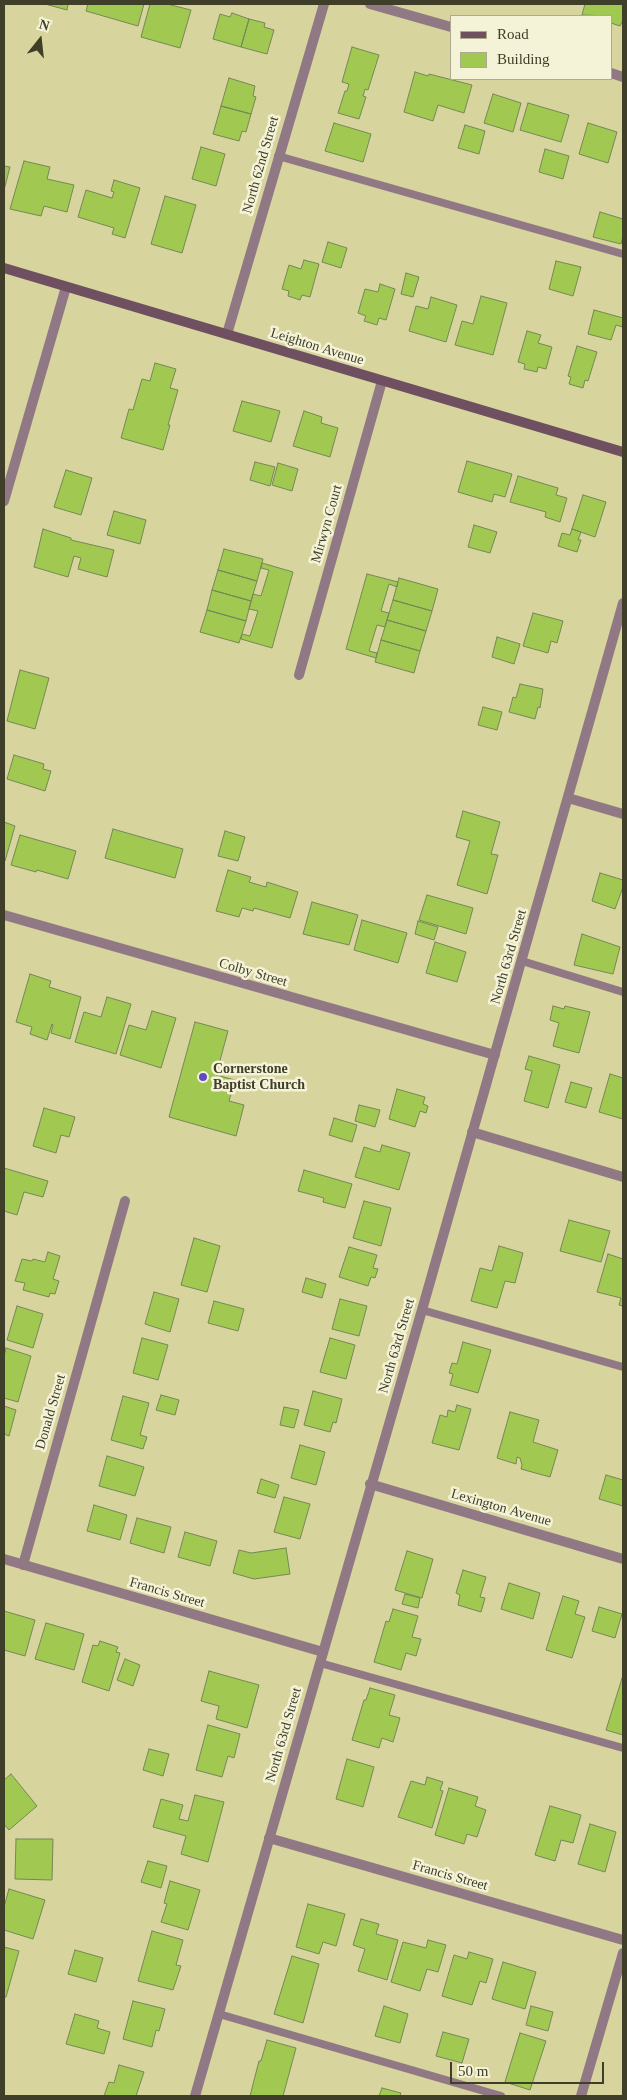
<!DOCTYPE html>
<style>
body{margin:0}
#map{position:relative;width:627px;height:2100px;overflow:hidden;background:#d7d49d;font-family:Georgia,serif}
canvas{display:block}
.frame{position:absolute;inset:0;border:5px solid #3f3e28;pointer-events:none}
.legend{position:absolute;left:450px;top:15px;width:162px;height:65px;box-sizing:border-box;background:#f4f3d8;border:1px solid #acab92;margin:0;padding:6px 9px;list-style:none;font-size:15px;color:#3f3e28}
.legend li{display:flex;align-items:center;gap:10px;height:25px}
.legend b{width:25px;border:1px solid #acab92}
.north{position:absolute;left:15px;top:15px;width:50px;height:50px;-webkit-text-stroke:4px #f4f3d8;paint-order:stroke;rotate:16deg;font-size:14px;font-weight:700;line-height:20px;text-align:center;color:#3f3e28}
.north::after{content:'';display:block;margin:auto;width:18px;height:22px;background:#3f3e28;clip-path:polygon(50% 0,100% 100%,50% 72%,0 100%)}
.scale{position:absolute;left:450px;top:2062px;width:154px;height:22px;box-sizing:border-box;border:2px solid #3f3e28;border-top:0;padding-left:6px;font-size:15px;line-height:18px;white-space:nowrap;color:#3f3e28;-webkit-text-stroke:4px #f4f3d8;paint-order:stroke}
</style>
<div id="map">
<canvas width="627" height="2100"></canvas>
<div class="frame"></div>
<ul class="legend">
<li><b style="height:6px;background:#6f5061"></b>Road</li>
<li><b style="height:14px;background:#a1c951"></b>Building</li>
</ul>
<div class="north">N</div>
<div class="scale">50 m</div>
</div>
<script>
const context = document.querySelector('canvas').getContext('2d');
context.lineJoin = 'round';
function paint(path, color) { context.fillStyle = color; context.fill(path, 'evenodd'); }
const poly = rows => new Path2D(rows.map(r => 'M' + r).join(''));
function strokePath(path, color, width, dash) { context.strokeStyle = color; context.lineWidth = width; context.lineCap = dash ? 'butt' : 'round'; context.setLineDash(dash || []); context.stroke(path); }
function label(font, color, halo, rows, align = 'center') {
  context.font = font + ' Georgia,serif'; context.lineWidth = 5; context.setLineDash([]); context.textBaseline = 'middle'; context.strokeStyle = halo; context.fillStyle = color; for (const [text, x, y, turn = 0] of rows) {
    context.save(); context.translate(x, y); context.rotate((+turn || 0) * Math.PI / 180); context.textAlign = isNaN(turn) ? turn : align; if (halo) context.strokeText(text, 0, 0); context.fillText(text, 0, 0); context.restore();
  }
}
const building = poly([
 [45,4,68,4,67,10,45,4],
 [88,4,144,4,138,26,86,11,88,4],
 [150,4,167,4,191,10,180,48,141,37,150,4],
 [585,4,623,4,623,22,622,22,620,26,611,23,611,16,582,15,585,4],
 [232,13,249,19,241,47,213,39,220,14,230,17,232,13],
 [249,19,265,23,264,27,274,30,267,54,241,47,249,19],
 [352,47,379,55,368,90,365,89,363,96,366,97,359,119,338,113,345,91,347,91,349,84,342,82,352,47],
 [415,72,428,76,429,74,472,85,464,113,438,105,433,121,404,112,415,72],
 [229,78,255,86,253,96,256,97,251,114,221,106,229,78],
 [493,94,521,103,513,132,484,123,493,94],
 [528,103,569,115,561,142,520,130,528,103],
 [221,106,251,114,246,132,242,131,239,141,213,134,221,106],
 [334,123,371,134,363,162,325,151,334,123],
 [588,123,617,132,608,163,579,154,588,123],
 [465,125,485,131,479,154,458,148,465,125],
 [201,147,225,154,216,186,192,179,201,147],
 [545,149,569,156,563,179,539,172,545,149],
 [24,161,50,167,47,179,74,185,67,212,44,206,41,216,10,209,24,161],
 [4,166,10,167,4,190,4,166],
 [114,180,140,188,125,238,112,234,114,228,78,217,86,190,112,198,114,192,111,191,114,180],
 [165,196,196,205,182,253,151,244,165,196],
 [600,212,623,219,623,236,621,244,593,237,600,212],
 [328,242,347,248,341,268,322,262,328,242],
 [304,260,319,264,310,297,302,295,300,300,288,296,289,291,282,289,289,265,301,269,304,260],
 [556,261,581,267,573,296,549,289,556,261],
 [406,273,419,277,413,297,401,294,406,273],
 [380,284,395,289,386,320,379,318,377,325,364,321,366,316,358,313,365,289,378,292,380,284],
 [481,296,507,303,493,355,455,345,462,321,473,324,481,296],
 [431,297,457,305,446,342,409,331,416,306,428,309,431,297],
 [594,310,623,318,623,327,616,325,611,340,588,334,594,310],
 [527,331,541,335,538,343,552,347,546,369,538,367,537,372,524,369,525,364,518,362,527,331],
 [577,346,597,352,588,381,585,380,583,388,569,384,571,377,568,376,577,346],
 [155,363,176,369,170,388,178,390,168,425,170,425,163,450,121,438,129,409,133,410,142,379,150,381,155,363],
 [242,401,280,411,271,442,233,431,242,401],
 [304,411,322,417,321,423,338,428,330,457,293,446,304,411],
 [467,461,512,474,505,497,494,494,492,502,458,492,467,461],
 [255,462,275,467,270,486,250,480,255,462],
 [278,463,298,469,292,491,272,485,278,463],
 [66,470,92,478,81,515,54,507,66,470],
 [518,476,558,488,556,495,567,498,560,522,545,517,546,512,510,502,518,476],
 [583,495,606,502,595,537,572,529,583,495],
 [114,511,146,520,140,544,107,535,114,511],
 [474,525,497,532,490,553,468,547,474,525],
 [43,529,71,538,71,540,114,550,107,577,78,569,81,558,74,556,68,577,34,567,43,529],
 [572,529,581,532,578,540,581,540,577,552,558,546,562,533,570,535,572,529],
 [224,549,263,559,257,581,218,570,224,549],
 [262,563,293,572,272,648,241,639,242,634,250,636,258,611,249,609,253,594,261,596,269,570,261,568,262,563],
 [218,570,257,581,251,601,212,590,218,570],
 [367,574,398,582,397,587,389,584,381,611,389,613,385,627,377,625,369,651,377,653,376,658,346,649,367,574],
 [399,578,438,589,432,611,393,600,399,578],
 [212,590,251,601,246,621,207,610,212,590],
 [393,600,432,611,426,631,387,620,393,600],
 [207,610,246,621,239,643,200,632,207,610],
 [533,613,563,621,557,643,551,641,548,653,523,646,533,613],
 [387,620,426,631,420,651,381,640,387,620],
 [497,637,520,644,514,664,492,657,497,637],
 [381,640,420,651,414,673,375,662,381,640],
 [20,670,49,678,35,729,7,721,20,670],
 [520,684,543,689,540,708,538,707,535,719,509,712,513,697,516,698,520,684],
 [483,707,502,712,497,730,478,725,483,707],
 [14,755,44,764,43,769,51,771,45,791,7,779,14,755],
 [463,811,500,822,491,854,498,855,487,894,457,885,470,841,456,837,463,811],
 [4,822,15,826,5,861,4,860,4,822],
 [113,829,183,849,175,878,105,858,113,829],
 [225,831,245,837,238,861,218,856,225,831],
 [20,835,76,851,68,879,37,870,36,872,11,865,20,835],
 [228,870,251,877,249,882,266,887,267,882,298,892,290,918,254,908,253,911,242,908,239,917,216,911,228,870],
 [600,873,623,880,623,887,615,909,592,901,600,873],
 [427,895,473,908,466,934,419,920,427,895],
 [312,902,358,915,349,945,303,934,312,902],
 [362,920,407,933,398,963,354,950,362,920],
 [418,921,438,927,434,940,415,934,418,921],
 [582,934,620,947,613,974,574,965,582,934],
 [435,942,466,952,457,982,426,973,435,942],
 [30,974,51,981,49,987,81,997,70,1039,51,1033,53,1025,52,1024,47,1040,30,1034,32,1027,16,1022,30,974],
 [107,997,131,1004,116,1054,75,1042,84,1012,101,1017,107,997],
 [553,1006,564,1009,565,1006,590,1012,579,1053,553,1046,559,1023,550,1020,553,1006],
 [152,1011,176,1018,161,1068,120,1055,129,1025,146,1030,152,1011],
 [195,1022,228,1031,216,1075,235,1080,229,1101,244,1105,236,1136,169,1117,195,1022],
 [529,1056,560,1065,548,1108,524,1101,532,1071,525,1069,529,1056],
 [610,1074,623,1078,623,1119,599,1112,610,1074],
 [571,1082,592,1088,586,1108,565,1102,571,1082],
 [397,1089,425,1097,423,1104,428,1106,426,1113,420,1111,415,1127,389,1119,397,1089],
 [359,1105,380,1110,375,1127,355,1121,359,1105],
 [44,1108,75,1117,69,1137,61,1135,56,1153,33,1146,44,1108],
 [334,1118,357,1125,352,1142,329,1135,334,1118],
 [382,1145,410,1153,399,1190,355,1177,364,1147,380,1152,382,1145],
 [4,1168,48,1181,43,1197,24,1192,17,1215,4,1211,4,1168],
 [304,1170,352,1184,345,1208,323,1202,324,1198,298,1191,304,1170],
 [364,1201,391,1208,381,1246,353,1238,364,1201],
 [569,1220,610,1231,601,1262,560,1251,569,1220],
 [194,1238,220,1246,207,1292,181,1285,194,1238],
 [499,1246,523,1253,515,1283,505,1281,497,1308,471,1301,480,1268,492,1271,499,1246],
 [349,1247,377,1255,373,1268,378,1269,375,1278,371,1277,368,1286,339,1277,349,1247],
 [48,1252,60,1256,53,1279,59,1281,55,1294,50,1293,49,1297,23,1290,25,1283,15,1281,22,1259,32,1261,33,1259,45,1262,48,1252],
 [608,1254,623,1259,623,1306,619,1305,621,1298,597,1292,608,1254],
 [306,1278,326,1284,322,1298,302,1292,306,1278],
 [154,1292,179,1299,170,1332,145,1324,154,1292],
 [340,1299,367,1306,359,1336,332,1329,340,1299],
 [214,1301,244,1309,238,1331,208,1323,214,1301],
 [17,1306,43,1314,33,1348,7,1340,17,1306],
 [142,1338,168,1345,158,1380,133,1373,142,1338],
 [330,1338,355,1345,346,1379,320,1372,330,1338],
 [463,1342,491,1350,478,1393,450,1385,453,1374,449,1373,452,1363,457,1364,463,1342],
 [6,1348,31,1356,18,1402,4,1398,4,1356,6,1348],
 [313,1391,342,1399,336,1423,333,1422,330,1432,304,1425,313,1391],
 [161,1395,179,1400,175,1415,156,1410,161,1395],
 [123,1396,149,1403,140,1435,147,1437,143,1449,111,1440,123,1396],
 [457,1405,471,1409,459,1450,432,1443,440,1415,447,1417,448,1410,455,1412,457,1405],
 [4,1406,16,1410,9,1436,4,1434,4,1406],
 [284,1407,299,1410,294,1428,280,1425,284,1407],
 [510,1412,539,1420,533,1442,558,1450,550,1477,521,1469,522,1465,520,1458,517,1457,516,1464,497,1458,510,1412],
 [300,1445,325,1452,316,1485,291,1478,300,1445],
 [107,1456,144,1467,135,1496,99,1486,107,1456],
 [606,1475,623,1480,623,1506,599,1499,606,1475],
 [261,1479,279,1485,275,1498,257,1493,261,1479],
 [284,1497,310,1504,300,1539,274,1532,284,1497],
 [94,1505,127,1515,120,1540,87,1531,94,1505],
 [137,1518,171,1527,164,1553,130,1543,137,1518],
 [185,1532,217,1541,210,1566,178,1557,185,1532],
 [286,1548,290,1574,254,1579,233,1573,239,1550,251,1553,286,1548],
 [407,1551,433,1559,422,1598,395,1590,407,1551],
 [463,1570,486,1577,480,1597,485,1598,481,1612,458,1605,460,1595,456,1593,463,1570],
 [509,1583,540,1593,533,1619,501,1609,509,1583],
 [405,1594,420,1598,418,1608,402,1604,405,1594],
 [563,1596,579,1601,575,1614,585,1617,572,1658,546,1650,563,1596],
 [599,1607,622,1614,615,1638,592,1631,599,1607],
 [393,1609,418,1616,412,1637,421,1639,416,1656,406,1653,401,1670,374,1662,386,1621,389,1622,393,1609],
 [4,1611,35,1620,25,1656,4,1650,4,1611],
 [46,1623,84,1634,74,1670,35,1659,46,1623],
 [100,1641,118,1647,116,1652,120,1653,109,1691,82,1682,93,1645,98,1646,100,1641],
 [125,1659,140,1665,133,1686,117,1680,125,1659],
 [209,1671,259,1685,247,1728,216,1719,219,1706,201,1701,209,1671],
 [623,1675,623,1735,606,1730,623,1675],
 [370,1688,395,1695,389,1715,400,1718,393,1742,382,1738,379,1748,352,1740,364,1700,366,1700,370,1688],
 [208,1725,240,1734,234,1758,228,1756,222,1777,196,1770,208,1725],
 [149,1749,169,1754,163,1776,143,1770,149,1749],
 [347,1759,374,1767,363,1807,336,1799,347,1759],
 [11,1774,37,1806,9,1830,4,1824,4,1780,11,1774],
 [427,1777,443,1782,440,1790,443,1791,432,1828,398,1817,411,1781,425,1785,427,1777],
 [449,1788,478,1797,475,1806,486,1810,477,1837,467,1834,464,1844,435,1835,449,1788],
 [195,1795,224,1802,208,1862,181,1854,186,1836,153,1827,161,1799,183,1805,179,1819,188,1821,195,1795],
 [550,1806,581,1815,573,1843,561,1840,555,1861,535,1855,550,1806],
 [590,1824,616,1832,605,1872,578,1864,590,1824],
 [16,1839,53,1839,52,1880,15,1879,16,1839],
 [148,1861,167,1866,161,1888,141,1882,148,1861],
 [170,1881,200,1890,188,1930,161,1922,167,1904,164,1903,170,1881],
 [9,1889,45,1900,33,1939,4,1930,4,1907,9,1889],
 [308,1904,345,1914,336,1946,323,1942,319,1954,296,1947,308,1904],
 [361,1919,379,1924,376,1934,398,1940,387,1980,358,1971,365,1949,353,1945,361,1919],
 [152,1931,183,1940,176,1965,181,1966,173,1990,138,1981,152,1931],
 [428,1940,446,1945,438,1972,427,1969,420,1991,391,1982,403,1942,426,1948,428,1940],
 [4,1947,19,1951,6,1997,4,1997,4,1947],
 [75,1950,103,1958,96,1982,68,1974,75,1950],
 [469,1952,493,1959,486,1983,480,1981,472,2005,442,1996,454,1955,467,1959,469,1952],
 [292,1956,319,1964,303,2023,274,2014,292,1956],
 [503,1962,536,1972,525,2009,492,1999,503,1962],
 [133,2001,165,2009,159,2031,156,2030,152,2047,123,2039,133,2001],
 [384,2006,408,2014,400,2043,375,2036,384,2006],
 [531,2006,553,2012,548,2031,526,2025,531,2006],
 [75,2014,99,2021,97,2028,110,2032,104,2054,66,2044,75,2014],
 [443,2032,469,2039,462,2063,436,2056,443,2032],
 [520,2033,546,2041,530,2090,505,2082,520,2033],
 [267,2040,296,2048,283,2096,250,2096,259,2061,261,2061,267,2040],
 [119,2065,144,2072,136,2096,104,2096,109,2082,114,2083,119,2065],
 [382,2088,401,2093,400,2096,379,2096,382,2088]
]);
paint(building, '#a1c951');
strokePath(building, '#758757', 1);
strokePath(poly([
 [278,156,623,254],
 [522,961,623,992],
 [422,1310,623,1367],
 [320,1663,623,1748],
 [219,2014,501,2096]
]), '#907985', 8);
strokePath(poly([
 [370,4,451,27],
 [611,73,623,77],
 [227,334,324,4],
 [4,501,66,287],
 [299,675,382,381],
 [568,798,623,814],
 [4,915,495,1055],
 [472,1132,623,1177],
 [370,1484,623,1559],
 [4,1559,323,1652],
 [23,1565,125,1201],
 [269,1838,623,1940],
 [195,2096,422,1310,623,603],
 [581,2096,623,1953]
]), '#907985', 10);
strokePath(poly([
 [4,268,623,452]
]), '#6f5061', 10);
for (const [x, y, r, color] of [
 [203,1077,5,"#5e4bc3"]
]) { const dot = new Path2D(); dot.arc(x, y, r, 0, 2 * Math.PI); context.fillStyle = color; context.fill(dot); strokePath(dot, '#f4f3d8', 2); }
label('14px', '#3f3e28', '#f4f3d8', [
 ["North 62nd Street",261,165,-74],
 ["Leighton Avenue",317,347,17],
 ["Mirwyn Court",327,524,-74],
 ["North 63rd Street",509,957,-74],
 ["Colby Street",253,973,16],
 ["North 63rd Street",397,1346,-74],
 ["Donald Street",51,1412,-74],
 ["Lexington Avenue",501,1508,16],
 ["Francis Street",167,1593,16],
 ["North 63rd Street",284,1735,-74],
 ["Francis Street",450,1876,16]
]);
label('bold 14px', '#3f3e28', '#f4f3d8', [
 ["Cornerstone",213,1069],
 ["Baptist Church",213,1085]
], 'left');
</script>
